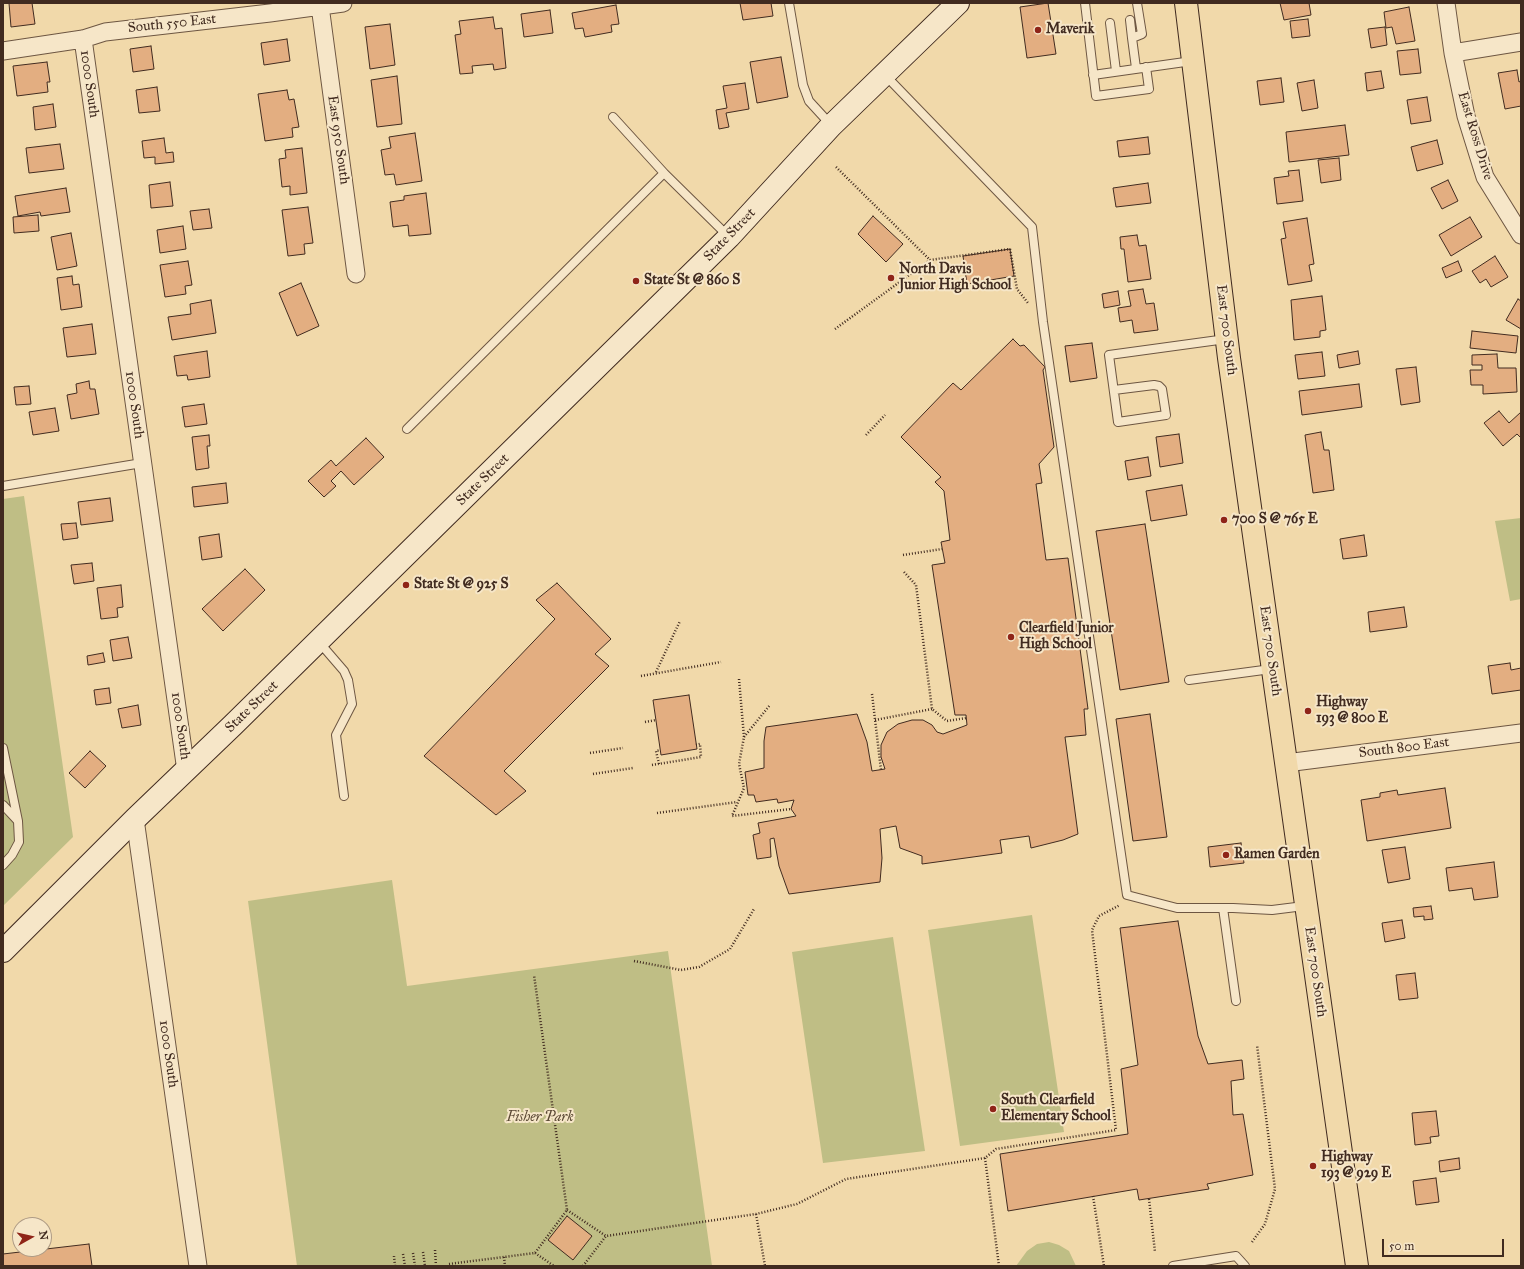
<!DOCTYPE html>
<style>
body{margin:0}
#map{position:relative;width:1524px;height:1269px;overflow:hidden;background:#f1d9aa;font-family:"IM FELL Great Primer",serif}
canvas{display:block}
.frame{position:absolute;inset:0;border:4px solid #412b20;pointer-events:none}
.north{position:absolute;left:12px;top:1217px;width:40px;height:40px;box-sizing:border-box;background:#f6e6c8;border:1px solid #ae9b85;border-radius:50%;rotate:82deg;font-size:11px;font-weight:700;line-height:16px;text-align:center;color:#412b20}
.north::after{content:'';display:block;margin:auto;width:14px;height:18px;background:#8f2418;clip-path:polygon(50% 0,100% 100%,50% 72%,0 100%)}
.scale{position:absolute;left:1382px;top:1239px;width:122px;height:18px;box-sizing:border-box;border:2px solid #412b20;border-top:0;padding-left:5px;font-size:12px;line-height:14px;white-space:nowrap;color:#412b20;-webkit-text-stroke:3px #f6e6c8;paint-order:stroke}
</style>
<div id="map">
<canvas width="1524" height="1269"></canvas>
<div class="frame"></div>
<div class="north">N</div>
<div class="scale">50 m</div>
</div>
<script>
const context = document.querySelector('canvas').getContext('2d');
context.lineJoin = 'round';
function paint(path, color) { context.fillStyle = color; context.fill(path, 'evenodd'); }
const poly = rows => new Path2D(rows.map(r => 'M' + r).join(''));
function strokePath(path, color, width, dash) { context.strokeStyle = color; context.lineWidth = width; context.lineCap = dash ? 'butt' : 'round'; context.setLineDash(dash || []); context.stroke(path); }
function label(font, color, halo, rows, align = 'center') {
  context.font = font + ' "IM FELL Great Primer",serif'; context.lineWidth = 4; context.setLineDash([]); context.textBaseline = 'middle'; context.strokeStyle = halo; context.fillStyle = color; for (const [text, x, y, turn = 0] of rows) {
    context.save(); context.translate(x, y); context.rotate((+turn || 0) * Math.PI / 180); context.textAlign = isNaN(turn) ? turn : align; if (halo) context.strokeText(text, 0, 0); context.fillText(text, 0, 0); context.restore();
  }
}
paint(poly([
 [24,496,73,837,3,906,3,499],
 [1521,518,1521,599,1510,601,1495,521],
 [392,880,407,986,668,951,712,1266,297,1266,248,901],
 [1032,915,1064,1132,960,1146,928,930],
 [893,937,925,1151,823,1163,792,952],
 [1049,1242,1059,1245,1069,1251,1076,1266,1016,1266,1027,1251,1037,1244]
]), '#bfbe85');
const building = poly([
 [9,3,32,3,35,24,11,27,9,3],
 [740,3,771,3,773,16,743,20,740,3],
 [1048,3,1056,54,1027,58,1020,7,1048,3],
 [1280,3,1309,3,1311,15,1284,20,1280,3],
 [616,5,619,24,611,25,612,32,585,37,583,28,575,29,572,13,616,5],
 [1409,7,1415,41,1396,44,1392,27,1386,28,1384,12,1409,7],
 [550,10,553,33,524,37,521,14,550,10],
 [493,17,495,29,502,28,506,68,494,70,493,64,472,66,473,73,460,74,455,35,461,34,459,21,493,17],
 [1308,19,1310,36,1292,38,1290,21,1308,19],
 [390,24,395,65,370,69,365,27,390,24],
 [1385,27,1387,45,1371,48,1368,29,1385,27],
 [287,39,290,61,264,65,261,43,287,39],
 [151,46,154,69,133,72,130,49,151,46],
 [1418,49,1421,73,1400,75,1397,51,1418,49],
 [781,57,788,97,757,103,750,62,781,57],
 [47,62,50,82,47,82,48,92,17,96,13,66,47,62],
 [1517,70,1519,82,1521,81,1521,106,1505,109,1498,73,1517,70],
 [1381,71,1384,88,1367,91,1365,73,1381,71],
 [397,76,402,124,377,127,371,80,397,76],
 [1281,78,1284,102,1260,105,1257,81,1281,78],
 [1314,80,1318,108,1302,111,1297,83,1314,80],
 [745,83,749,109,726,113,729,127,719,129,716,110,727,108,723,86,745,83],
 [157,87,160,111,139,113,136,90,157,87],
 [287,90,289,100,294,99,299,127,292,128,293,137,265,141,258,94,287,90],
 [1427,97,1431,121,1411,124,1407,100,1427,97],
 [53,104,56,127,35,130,33,107,53,104],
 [1345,125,1349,155,1289,162,1286,132,1345,125],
 [415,133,422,181,396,185,394,174,385,175,381,150,391,148,389,137,415,133],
 [1148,137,1150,154,1119,157,1117,141,1148,137],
 [164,138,166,153,173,152,174,162,155,164,155,157,144,158,142,141,164,138],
 [1437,140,1443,164,1417,171,1411,147,1437,140],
 [60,144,64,169,29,173,26,148,60,144],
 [302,148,307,193,290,195,290,186,282,187,279,159,286,158,285,150,302,148],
 [1339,158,1341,180,1321,183,1318,160,1339,158],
 [1299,170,1303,201,1277,204,1274,178,1289,176,1288,171,1299,170],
 [1448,180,1458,201,1442,209,1431,188,1448,180],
 [170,182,173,206,151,208,149,185,170,182],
 [1148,183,1151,203,1116,207,1113,188,1148,183],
 [66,188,70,212,41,216,40,212,18,216,15,196,66,188],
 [426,193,431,234,409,236,408,225,393,227,390,202,404,200,404,196,426,193],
 [308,207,313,243,304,244,305,254,288,256,282,210,308,207],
 [209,209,212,228,193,230,190,211,209,209],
 [38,215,39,231,14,233,13,217,38,215],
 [873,216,903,244,886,262,858,234,873,216],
 [1470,217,1482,237,1451,256,1439,235,1470,217],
 [1307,218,1314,264,1309,265,1312,281,1288,285,1281,239,1286,238,1283,222,1307,218],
 [183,226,186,249,160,253,157,230,183,226],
 [71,233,77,266,57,270,51,237,71,233],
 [1137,235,1139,246,1146,245,1151,279,1128,282,1124,249,1121,249,1120,237,1137,235],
 [1010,249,1014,276,967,284,963,256,1010,249],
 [1495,256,1508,277,1491,287,1486,279,1480,283,1472,271,1495,256],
 [188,261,192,285,185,286,186,294,165,297,160,265,188,261],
 [1458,261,1462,271,1446,278,1442,268,1458,261],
 [72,276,73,285,79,284,82,307,61,310,57,278,72,276],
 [301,283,319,326,297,336,279,293,301,283],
 [1143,289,1146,304,1154,303,1158,330,1134,333,1132,320,1120,322,1118,308,1131,306,1128,291,1143,289],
 [1118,291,1120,305,1104,308,1102,294,1118,291],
 [1322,296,1326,330,1320,331,1320,337,1294,340,1291,300,1322,296],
 [1518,299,1521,301,1521,329,1506,320,1518,299],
 [211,300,216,333,172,340,168,317,191,314,190,304,211,300],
 [92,324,96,354,67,357,63,328,92,324],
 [1472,331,1518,336,1516,353,1470,348,1472,331],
 [1013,339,1020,346,1024,345,1045,367,1043,370,1054,447,1039,464,1042,483,1036,484,1046,560,1068,558,1088,709,1084,709,1086,735,1065,737,1078,834,1063,840,1031,848,1029,836,1000,840,1002,853,922,864,922,856,900,848,896,826,880,829,882,858,880,882,789,894,779,866,774,838,770,839,771,857,757,859,753,835,760,833,758,823,796,816,791,809,794,800,778,803,777,799,756,802,754,795,748,795,745,772,764,768,764,741,766,727,857,714,867,742,872,771,885,769,881,757,881,745,887,732,898,724,912,720,923,720,932,725,937,732,943,734,967,725,966,715,955,715,932,565,945,563,941,542,950,540,944,491,935,482,941,477,901,437,953,383,961,390,1013,339],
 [1092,343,1097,378,1070,382,1065,346,1092,343],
 [207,351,210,377,188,380,187,375,177,376,174,356,207,351],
 [1358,351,1360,364,1339,368,1337,355,1358,351],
 [1322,352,1325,376,1298,379,1295,355,1322,352],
 [1497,354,1498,368,1516,368,1517,392,1483,394,1483,385,1471,385,1470,370,1482,370,1482,365,1472,365,1472,355,1497,354],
 [1416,367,1420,402,1401,405,1396,369,1416,367],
 [89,381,90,389,95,389,99,414,71,419,67,395,77,393,76,384,89,381],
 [1359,384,1362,407,1302,415,1299,391,1359,384],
 [29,386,31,404,16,405,14,387,29,386],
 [204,404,207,424,185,427,182,407,204,404],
 [55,408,59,431,33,435,29,412,55,408],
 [1499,411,1509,423,1521,412,1521,438,1517,434,1503,446,1484,423,1499,411],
 [1321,432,1324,450,1329,450,1334,490,1313,493,1305,435,1321,432],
 [1179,434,1183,463,1160,467,1156,437,1179,434],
 [209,435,210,446,207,446,209,468,196,470,192,437,209,435],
 [366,438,384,457,354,485,341,471,331,481,336,486,324,497,308,481,331,460,336,466,366,438],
 [1148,457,1151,476,1128,480,1125,461,1148,457],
 [226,483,228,503,194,507,192,487,226,483],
 [1182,485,1187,515,1151,521,1146,491,1182,485],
 [110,498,113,521,81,525,78,502,110,498],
 [76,523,78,538,63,540,61,524,76,523],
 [1145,524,1169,682,1120,690,1096,531,1145,524],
 [219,534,222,557,202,560,199,537,219,534],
 [1364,535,1367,556,1343,559,1340,539,1364,535],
 [92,563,94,581,74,584,71,565,92,563],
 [245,569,265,590,223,631,202,609,245,569],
 [557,583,611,639,595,654,609,666,504,771,526,791,496,815,424,756,555,619,536,600,557,583],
 [121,585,123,607,117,608,118,617,101,619,97,588,121,585],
 [1404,607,1407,627,1370,632,1368,612,1404,607],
 [128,637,132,658,113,661,110,640,128,637],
 [103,653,105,662,88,665,87,656,103,653],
 [1510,663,1511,670,1521,668,1521,690,1492,694,1488,666,1510,663],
 [109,688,111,703,96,705,94,690,109,688],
 [689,695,697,749,661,755,653,700,689,695],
 [138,705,141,725,122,728,118,709,138,705],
 [1150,714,1167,837,1133,841,1116,719,1150,714],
 [90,751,106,766,85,788,69,773,90,751],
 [1445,788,1451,828,1367,841,1361,800,1380,797,1380,793,1397,790,1398,795,1445,788],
 [1241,843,1244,863,1210,867,1208,847,1241,843],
 [1405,847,1410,879,1388,883,1382,850,1405,847],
 [1494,862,1498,897,1474,900,1472,888,1449,891,1446,868,1494,862],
 [1431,906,1433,919,1424,920,1424,916,1414,917,1413,908,1431,906],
 [1402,920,1405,938,1385,942,1382,923,1402,920],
 [1178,921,1198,1036,1208,1064,1242,1060,1244,1079,1231,1081,1233,1115,1243,1114,1253,1175,1207,1184,1209,1189,1139,1200,1137,1189,1008,1211,1000,1154,1128,1134,1121,1069,1138,1065,1120,928,1178,921],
 [1415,973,1418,998,1399,1000,1396,975,1415,973],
 [1436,1111,1439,1136,1430,1137,1431,1143,1415,1145,1412,1113,1436,1111],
 [1459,1158,1460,1169,1440,1172,1439,1161,1459,1158],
 [1436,1178,1439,1202,1416,1205,1413,1181,1436,1178],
 [567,1216,592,1236,573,1260,548,1240,567,1216],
 [89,1244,92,1266,3,1266,3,1254,89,1244]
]);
paint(building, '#e3ae81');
strokePath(building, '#412b20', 1);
const service = poly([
 [789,3,803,85,809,101,831,125],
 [1085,3,1096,96,1149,89,1146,67],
 [1130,20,1132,38],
 [1110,23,1116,71],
 [1136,68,1132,38,1142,34,1137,3],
 [885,75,1032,227,1043,322,1127,895,1177,908,1233,908,1272,910,1304,906],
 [1093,75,1192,61],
 [664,173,729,237],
 [1114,390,1154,385,1159,386,1162,389,1166,415,1118,422,1109,355,1226,339],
 [407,429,664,173,613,117],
 [3,486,142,463],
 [319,642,344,671,348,680,352,704,336,735,344,796],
 [1189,680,1271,669],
 [3,748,18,821],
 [3,805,18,821,19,842,12,855,3,865],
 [1223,908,1236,1001],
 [1173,1266,1236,1256,1245,1266]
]);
const minor = poly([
 [1446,3,1453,53,1466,116,1485,177,1521,235],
 [320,6,356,274],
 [83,39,186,771],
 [3,51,83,39,105,32,270,13,343,3],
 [1453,53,1521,42],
 [1286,763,1521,733],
 [135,819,198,1266]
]);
const secondary = poly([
 [3,951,135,819,233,725,729,237,831,126,958,3]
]);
const primary = poly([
 [1186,3,1229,358,1357,1266]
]);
strokePath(service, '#6d5642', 10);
strokePath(minor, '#6d5642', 19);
strokePath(secondary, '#412b20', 24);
strokePath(primary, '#412b20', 24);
strokePath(poly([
 [836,167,930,260,1010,249,1017,289,1028,303],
 [835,329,930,260],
 [866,435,885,415],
 [903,555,942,549],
 [904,572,916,585,932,709,947,721,966,718],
 [656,672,680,621],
 [641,676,721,662],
 [739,679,744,737,739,764,744,788,732,816,791,809],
 [872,694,881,770],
 [875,720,932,709],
 [645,722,656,720],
 [744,737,770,705],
 [590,753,623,748],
 [659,764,656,751,660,750],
 [652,765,701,757,700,744,696,745],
 [593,774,633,768],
 [657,813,737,802],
 [634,961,681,970,699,967,730,949,754,909],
 [985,1158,999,1266],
 [1093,1196,1104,1266],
 [1149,1199,1155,1252],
 [567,1210,606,1236],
 [756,1214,765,1266],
 [1252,1242,1265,1224,1275,1189,1257,1045],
 [435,1250,436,1266],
 [423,1252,425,1266],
 [413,1253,415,1266],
 [535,1253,554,1266],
 [403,1254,405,1266],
 [394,1256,395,1266],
 [504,1257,505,1266],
 [449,1264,535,1253,567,1210,534,975],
 [583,1266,606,1236,756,1214,797,1204,846,1179,985,1158,996,1149,1116,1130,1092,930,1099,916,1120,905]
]), '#412b20', 2.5, [1, 2]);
strokePath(service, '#f6e6c8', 8);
strokePath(minor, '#f6e6c8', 17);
strokePath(secondary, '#f6e6c8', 22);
strokePath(primary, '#f1d9aa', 22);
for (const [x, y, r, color] of [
 [1038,30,4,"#8f2418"],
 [891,278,4,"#8f2418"],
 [636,281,4,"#8f2418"],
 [1224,520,4,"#8f2418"],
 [406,585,4,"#8f2418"],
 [1011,637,4,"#8f2418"],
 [1308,711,4,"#8f2418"],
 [1226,855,4,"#8f2418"],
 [993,1109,4,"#8f2418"],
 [1313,1166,4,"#8f2418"]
]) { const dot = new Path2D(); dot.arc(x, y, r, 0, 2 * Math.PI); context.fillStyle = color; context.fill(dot); strokePath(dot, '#f6e6c8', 1.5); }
label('14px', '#412b20', '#f6e6c8', [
 ["South 550 East",172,24,-6],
 ["1000 South",89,84,82],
 ["East Ross Drive",1475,136,73],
 ["East 950 South",338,140,82],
 ["State Street",730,235,-46],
 ["East 700 South",1226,330,83],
 ["1000 South",134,405,82],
 ["State Street",483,480,-44],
 ["East 700 South",1270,651,82],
 ["State Street",252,707,-44],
 ["1000 South",180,726,82],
 ["South 800 East",1404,748,-7],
 ["East 700 South",1315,972,82],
 ["1000 South",168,1054,82]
]);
label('bold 14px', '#412b20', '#f6e6c8', [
 ["Maverik",1046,30],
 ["North Davis",899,270],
 ["Junior High School",899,286],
 ["State St @ 860 S",644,281],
 ["700 S @ 765 E",1232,520],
 ["State St @ 925 S",414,585],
 ["Clearfield Junior",1019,629],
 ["High School",1019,645],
 ["Highway",1316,703],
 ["193 @ 800 E",1316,719],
 ["Ramen Garden",1234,855],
 ["South Clearfield",1001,1101],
 ["Elementary School",1001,1117],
 ["Highway",1321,1158],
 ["193 @ 929 E",1321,1174]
], 'left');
label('italic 14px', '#5a4834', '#f6e6c8', [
 ["Fisher Park",540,1118]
]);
</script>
